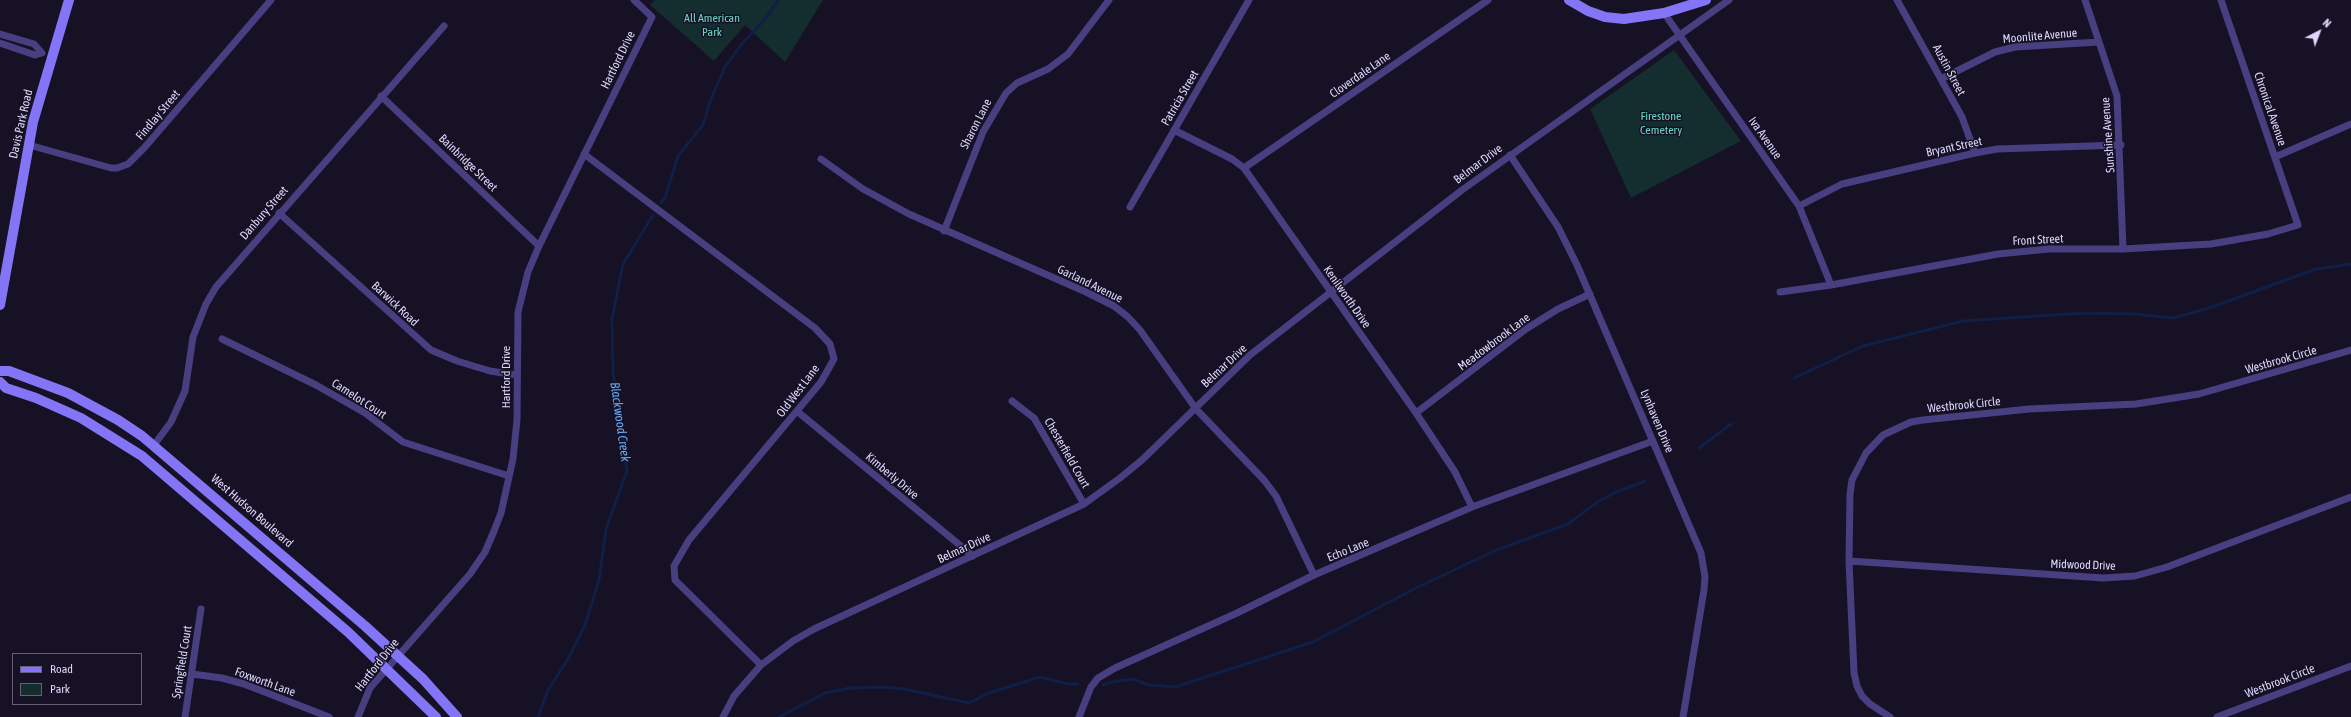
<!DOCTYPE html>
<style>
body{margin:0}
#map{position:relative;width:2351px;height:717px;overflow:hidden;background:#161125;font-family:"Asap Condensed",sans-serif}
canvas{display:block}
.legend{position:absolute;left:12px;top:653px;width:130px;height:52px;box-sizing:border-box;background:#161125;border:1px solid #66607b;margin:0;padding:5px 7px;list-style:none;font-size:12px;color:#dfd7fc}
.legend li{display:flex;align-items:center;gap:8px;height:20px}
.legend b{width:20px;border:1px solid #66607b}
.north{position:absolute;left:2299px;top:12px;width:40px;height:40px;-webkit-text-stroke:3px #161125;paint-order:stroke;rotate:42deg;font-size:11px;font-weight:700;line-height:16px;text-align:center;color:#dfd7fc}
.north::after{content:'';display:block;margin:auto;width:14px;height:18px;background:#dfd7fc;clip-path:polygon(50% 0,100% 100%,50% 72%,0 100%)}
</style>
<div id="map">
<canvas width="2351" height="717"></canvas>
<ul class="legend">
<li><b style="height:5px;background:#8375f6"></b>Road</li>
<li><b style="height:11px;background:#142d2e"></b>Park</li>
</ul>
<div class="north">N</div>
</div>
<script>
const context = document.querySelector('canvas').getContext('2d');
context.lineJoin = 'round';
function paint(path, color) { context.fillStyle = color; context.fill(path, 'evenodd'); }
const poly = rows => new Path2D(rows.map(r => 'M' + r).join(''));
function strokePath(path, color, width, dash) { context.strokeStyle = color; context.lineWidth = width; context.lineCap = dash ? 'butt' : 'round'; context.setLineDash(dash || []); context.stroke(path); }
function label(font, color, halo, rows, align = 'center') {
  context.font = font + ' "Asap Condensed",sans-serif'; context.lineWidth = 3; context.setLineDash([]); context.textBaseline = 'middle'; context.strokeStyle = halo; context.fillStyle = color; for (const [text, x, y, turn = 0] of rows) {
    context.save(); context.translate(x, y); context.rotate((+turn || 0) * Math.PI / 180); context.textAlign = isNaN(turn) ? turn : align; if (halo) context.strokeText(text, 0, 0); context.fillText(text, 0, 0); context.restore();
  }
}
paint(poly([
 [655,0,823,0,785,62,745,25,714,61,650,5],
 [1674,50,1741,141,1631,198,1590,109]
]), '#142d2e');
strokePath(poly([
 [661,203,665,198,678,156,703,125,711,99,725,67,740,46,767,17,778,0],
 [1794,378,1863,346,1963,321,2084,313,2134,314,2174,318,2212,307,2316,269,2351,264],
 [1699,448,1731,424],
 [1103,685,1112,682,1133,679,1149,685,1175,687,1313,642,1414,589,1494,551,1568,524,1596,503,1614,493,1645,481],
 [538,717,548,690,568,659,585,625,599,580,606,529,627,471,613,371,612,319,623,264,653,215],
 [779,717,825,693,850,688,883,687,904,689,969,703,989,693,1040,677,1068,684,1078,684]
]), '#101f45', 3);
strokePath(poly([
 [1897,0,1962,117,1975,153],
 [2085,0,2117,96,2123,249],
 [1664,13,1799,206,1831,285],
 [0,34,34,44,42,53,35,55,0,43],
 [1941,79,1995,52,2015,47,2099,42],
 [381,96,539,246],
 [1174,130,1232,159,1244,168,1416,413,1455,472,1472,507],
 [29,145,111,168,117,168,128,164,145,147,271,0],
 [584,154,815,328,830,344,834,359,821,382,689,540,674,566,675,580,761,665],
 [1510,155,1558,227,1577,265,1701,553,1705,577,1704,590,1683,717],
 [2275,157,2351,124],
 [821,159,863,189,909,214,1086,292,1114,306,1128,317,1140,330,1196,409,1264,480,1276,496,1314,575],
 [1244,168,1488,0],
 [1799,206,1842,184,1975,153,1997,149,2121,145],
 [1130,207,1249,0],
 [279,213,431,350,457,361,490,371,516,375],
 [944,231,983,132,1006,93,1017,83,1048,69,1068,54,1109,0],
 [1780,292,1831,285,1998,254,2049,249,2123,249,2211,244,2268,234,2298,225,2221,0],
 [222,339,316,385,365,413,403,442,509,476],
 [1012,401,1034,418,1084,504],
 [798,412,973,556],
 [1416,413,1526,329,1558,309,1590,294],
 [154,445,171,422,185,391,193,337,206,304,216,287,444,26],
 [1849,561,2103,578,2135,576,2167,567,2351,497],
 [192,674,222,678,244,684,329,717],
 [185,717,201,609],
 [358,717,370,688,470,574,485,552,494,531,501,513,513,459,517,420,518,312,528,272,539,246,652,17,634,0],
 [723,717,734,696,761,665,793,641,814,629,1084,504,1120,478,1142,460,1250,355,1462,190,1729,0],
 [1079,717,1091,687,1098,678,1115,668,1237,613,1314,575,1472,507,1653,441],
 [1890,717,1870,704,1862,696,1857,686,1854,673,1849,561,1850,494,1852,480,1866,453,1883,435,1911,422,1923,420,2029,409,2136,404,2199,394,2351,350],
 [2217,717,2351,666]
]), '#473f80', 7);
strokePath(poly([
 [1569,0,1588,11,1605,17,1624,19,1664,13,1706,0],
 [0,305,33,122,69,0],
 [0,371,9,371,68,393,118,420,142,436,365,626,423,679,457,717],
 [0,382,6,388,36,398,81,418,142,456,348,632,436,717]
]), '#8375f6', 10);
label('12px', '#68d8c6', '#161125', [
 ["All American",712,18],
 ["Park",712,32],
 ["Firestone",1661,116],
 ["Cemetery",1661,130]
]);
label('12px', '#dfd7fc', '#161125', [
 ["Moonlite Avenue",2040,36,-5],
 ["Hartford Drive",618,60,-64],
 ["Austin Street",1949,70,62],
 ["Cloverdale Lane",1360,75,-35],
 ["Patricia Street",1180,98,-60],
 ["Chronical Avenue",2270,109,71],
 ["Findlay Street",158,115,-50],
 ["Davis Park Road",21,124,-77],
 ["Sharon Lane",976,124,-63],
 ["Sunshine Avenue",2108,135,-94],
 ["Iva Avenue",1765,138,55],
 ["Bryant Street",1954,147,-12],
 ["Bainbridge Street",468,163,44],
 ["Belmar Drive",1478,164,-37],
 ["Danbury Street",264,213,-49],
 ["Front Street",2038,240,-3],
 ["Garland Avenue",1090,284,26],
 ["Kenilworth Drive",1347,297,55],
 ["Barwick Road",395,304,43],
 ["Meadowbrook Lane",1494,342,-37],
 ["Westbrook Circle",2281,360,-16],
 ["Belmar Drive",1224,366,-43],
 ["Hartford Drive",506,377,-90],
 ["Old West Lane",798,391,-53],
 ["Camelot Court",359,399,33],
 ["Westbrook Circle",1964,405,-6],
 ["Lynhaven Drive",1657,421,67],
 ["Chesterfield Court",1067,453,60],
 ["Kimberly Drive",892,476,40],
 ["West Hudson Boulevard",252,511,41],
 ["Belmar Drive",964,548,-25],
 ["Echo Lane",1348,550,-22],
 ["Midwood Drive",2083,565,2],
 ["Springfield Court",182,662,-81],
 ["Hartford Drive",377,665,-52],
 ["Westbrook Circle",2280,681,-21],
 ["Foxworth Lane",265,682,20]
]);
label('italic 13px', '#6caaf5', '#161125', [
 ["Blackwood Creek",620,422,82]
]);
</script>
